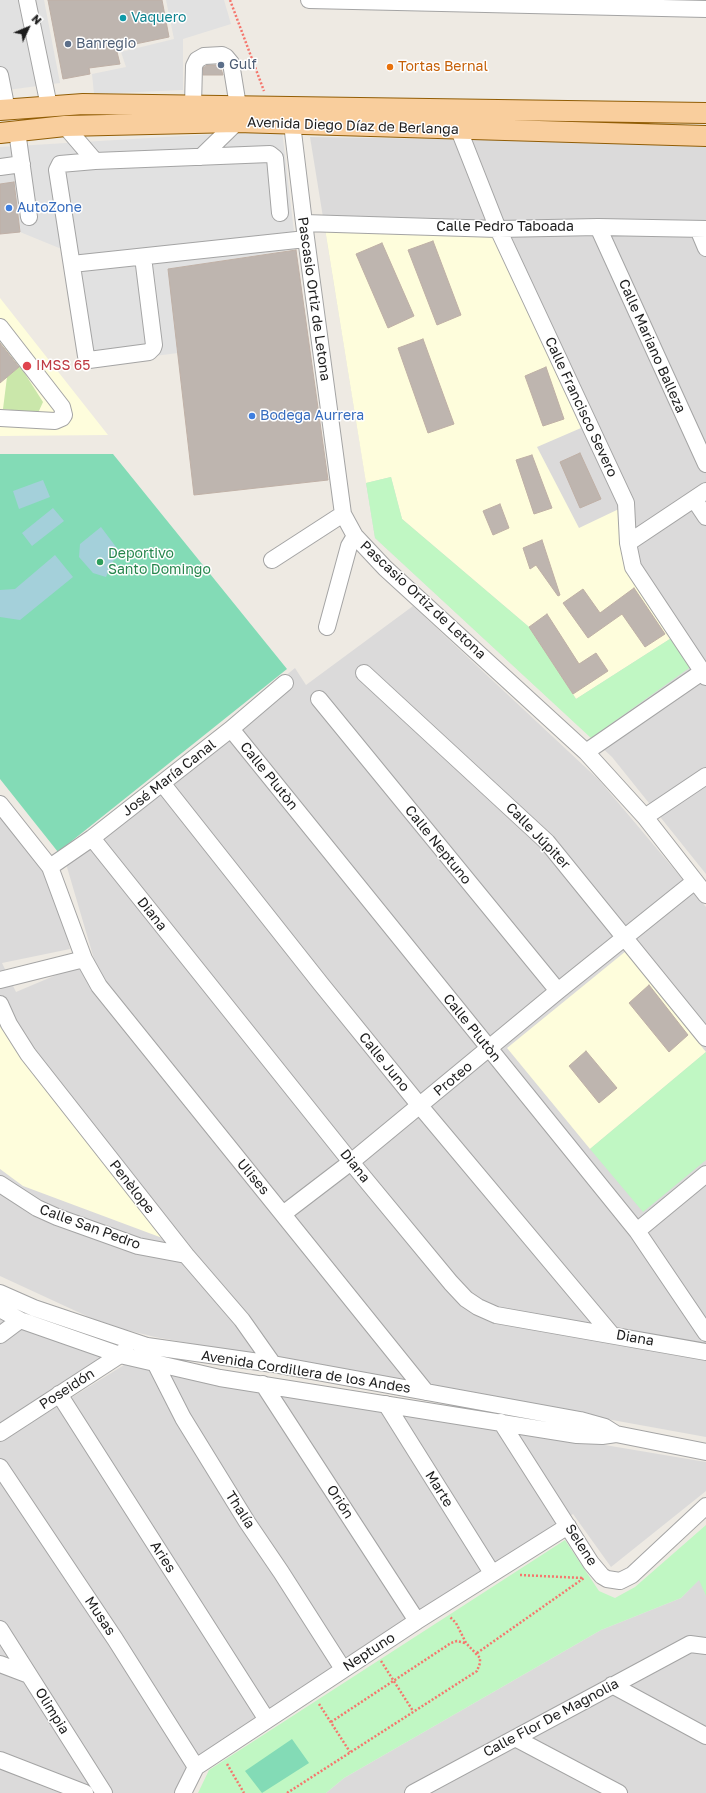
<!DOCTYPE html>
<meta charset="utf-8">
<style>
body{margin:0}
#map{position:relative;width:706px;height:1793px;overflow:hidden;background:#eeeae3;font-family:"Golos Text",sans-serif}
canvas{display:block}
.north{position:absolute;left:8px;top:8px;width:40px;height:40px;-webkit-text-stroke:3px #fff;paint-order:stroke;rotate:46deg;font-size:11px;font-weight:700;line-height:16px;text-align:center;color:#1d1d1d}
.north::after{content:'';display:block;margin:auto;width:14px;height:18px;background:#1d1d1d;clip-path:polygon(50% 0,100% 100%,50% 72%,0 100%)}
</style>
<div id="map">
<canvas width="706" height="1793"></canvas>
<div class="north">N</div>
</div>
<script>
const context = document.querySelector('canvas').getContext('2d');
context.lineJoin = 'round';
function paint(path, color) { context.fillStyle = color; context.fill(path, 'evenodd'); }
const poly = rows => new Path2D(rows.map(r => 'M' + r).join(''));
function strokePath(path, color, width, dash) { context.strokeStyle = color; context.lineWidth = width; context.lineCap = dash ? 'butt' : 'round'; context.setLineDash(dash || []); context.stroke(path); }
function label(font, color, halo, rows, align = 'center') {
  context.font = font + ' "Golos Text",sans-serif'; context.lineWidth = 3; context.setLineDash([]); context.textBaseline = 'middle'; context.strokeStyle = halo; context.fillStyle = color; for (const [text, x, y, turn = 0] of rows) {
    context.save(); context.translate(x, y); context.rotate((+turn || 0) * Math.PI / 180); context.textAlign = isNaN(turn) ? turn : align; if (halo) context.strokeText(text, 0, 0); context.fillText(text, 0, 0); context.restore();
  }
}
paint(poly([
 [310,137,706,143,706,874,612,757,375,538],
 [413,606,599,780,706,907,706,1437,155,1337,106,1325,0,1276,0,809,52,876,70,949,2,963,16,992,94,959,64,857,295,668,306,685],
 [0,1319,104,1356,0,1423],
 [132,1360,182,1374,706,1462,706,1491,611,1567,573,1514,188,1765,174,1793,0,1793,0,1442],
 [706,1572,706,1793,326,1793,344,1778,601,1630,681,1598]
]), '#dbdada');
paint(poly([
 [325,229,495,237,581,428,537,447,579,528,621,508,623,562,673,637,576,699,529,627,402,519,391,477,366,483],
 [0,298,108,435,0,436],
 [626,951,706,1052,590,1149,507,1048],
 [0,1002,165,1239,23,1186,0,1169]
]), '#fefddc');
paint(poly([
 [20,366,43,402,38,413,3,409,7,377]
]), '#cae7aa');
paint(poly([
 [391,477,402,519,529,627,576,699,673,637,692,666,591,738,375,538,366,483],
 [706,1052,706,1160,643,1212,590,1149],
 [706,1525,706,1596,699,1580,681,1598,601,1630,344,1778,326,1793,198,1793,209,1770,565,1540,599,1591,615,1598,635,1587]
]), '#c0f7c3');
paint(poly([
 [0,454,113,454,287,669,58,852,0,779],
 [292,1739,309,1763,262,1793,245,1771]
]), '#83dbb6');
paint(poly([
 [0,0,44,0,60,83,0,91],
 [166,0,224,0,231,24,183,39,183,90,94,94,92,74,126,67,121,52,174,39],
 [282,130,296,249,169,269,178,353,83,365,64,250,20,232,14,183,0,184,0,147]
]), '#e1e1e1');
paint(poly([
 [43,480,50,497,19,509,13,491],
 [53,508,64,521,32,546,22,533],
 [101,527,122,555,113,561,106,577,93,573,79,557,80,544],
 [55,555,73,577,20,620,0,617,0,590,15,589]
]), '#a4d0da');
const building = poly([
 [48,0,162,0,169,37,116,48,120,64,89,68,90,74,63,79,48,0],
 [207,65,220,65,223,75,203,75,203,68,207,65],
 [14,182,20,232,0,234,0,184,14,182],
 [433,241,461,315,437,325,408,250,433,241],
 [382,243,414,316,388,328,356,254,382,243],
 [296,250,328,480,194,495,168,269,296,250],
 [423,339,454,424,428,433,398,348,423,339],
 [0,343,19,367,0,383,0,343],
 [546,367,564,419,543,426,525,376,546,367],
 [580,453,601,499,580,508,560,462,580,453],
 [532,455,552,508,534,514,516,460,532,455],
 [500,504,509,528,493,535,483,511,500,504],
 [542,540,560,595,558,596,536,565,530,569,523,548,542,540],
 [634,588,665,634,645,647,622,614,588,638,563,603,583,589,600,613,634,588],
 [547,614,579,664,596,653,608,671,573,694,529,627,547,614],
 [649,985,688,1035,669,1052,629,1003,649,985],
 [586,1051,617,1088,599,1103,569,1066,586,1051]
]);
paint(building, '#beb5af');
strokePath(building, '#bfb0a6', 1);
const minor = poly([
 [27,0,49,106],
 [309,0,706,9],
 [0,75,7,110],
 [193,105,194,66,197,60,204,56,222,55,226,57,231,63,238,106],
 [293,113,293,132,304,223,343,514,355,536,385,568,586,752,645,817,706,895],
 [65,126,95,161],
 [459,130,498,229,626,503,628,543,633,567,706,677],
 [17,131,29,217],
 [201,157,237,122],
 [0,167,22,164],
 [304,223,498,229,598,227,706,229],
 [598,227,706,464],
 [698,229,706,248],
 [143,257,154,345,153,348,149,352,89,360,86,356,57,170,60,164,95,161,270,154,275,158,280,213],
 [72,264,306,239],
 [0,327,62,407,64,415,62,418,55,421,0,418],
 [694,499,706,517],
 [628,543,706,491],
 [272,560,343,514],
 [327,627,349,546,355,536],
 [364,673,547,842,706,1038],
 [319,699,558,991],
 [231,729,637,1231,706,1333],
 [586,752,702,672],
 [162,783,321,984,420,1106,612,1335],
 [0,804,50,867,84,959,99,986,426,1392],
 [645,817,706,776],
 [92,838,351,1162,451,1283,466,1299,478,1307,496,1315,706,1352],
 [50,867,92,838,231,729,285,683],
 [0,980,84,959],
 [0,1004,9,1024,28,1054,186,1255,242,1320,273,1364],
 [0,1184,37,1208,57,1217,138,1246,186,1255],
 [283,1214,351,1162,558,991,695,881],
 [637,1231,706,1174],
 [0,1293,34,1308,147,1346,273,1364,580,1420,605,1427,616,1434,706,1452],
 [0,1309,20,1320,120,1355,220,1378,577,1435,602,1436,616,1434],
 [0,1335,20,1320],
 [152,1357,183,1418,247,1522,281,1572,343,1669],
 [263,1384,417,1621],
 [59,1394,267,1720],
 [386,1404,492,1573],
 [501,1422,591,1563,602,1576,607,1579,620,1581,632,1575,706,1506],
 [0,1433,120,1355,125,1350],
 [0,1467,115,1639,196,1767],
 [0,1629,104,1793],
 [0,1664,29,1675],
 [612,1685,706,1736],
 [515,1738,619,1793],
 [0,1760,85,1793],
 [183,1793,196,1767,417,1621,568,1526],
 [413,1793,690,1644,706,1646]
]);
const major = poly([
 [0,110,83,104,706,113],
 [0,133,65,126,237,122,706,136]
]);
strokePath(minor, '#a4a4a4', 18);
strokePath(major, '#915d05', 22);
strokePath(poly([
 [230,0,264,91],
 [520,1575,583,1578],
 [477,1653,584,1578],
 [381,1661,413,1711],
 [319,1704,350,1752],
 [331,1722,451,1643,457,1641,465,1643],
 [227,1764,244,1793],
 [287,1793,477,1671,480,1663,480,1658,466,1643,456,1623,450,1617]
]), '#f5766d', 2.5, [2, 2]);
strokePath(minor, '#fff', 16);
strokePath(major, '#f9ce9d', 20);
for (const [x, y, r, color] of [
 [123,18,4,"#0f9aa8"],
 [68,44,4,"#5c6f8a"],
 [221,65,4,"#5c6f8a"],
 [390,67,4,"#e8710a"],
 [9,208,4,"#3f7fe0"],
 [27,366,5,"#e0444e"],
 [252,416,4,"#3f7fe0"],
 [100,562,4,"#2e9e5b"]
]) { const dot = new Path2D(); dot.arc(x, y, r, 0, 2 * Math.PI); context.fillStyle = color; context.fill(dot); strokePath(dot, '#fff', 1.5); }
label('14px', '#0d838f', '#fff', [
 ["Vaquero",131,18]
], 'left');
label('14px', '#4e5e75', '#fff', [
 ["Banregio",76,44],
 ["Gulf",229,65]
], 'left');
label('14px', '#c56008', '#fff', [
 ["Tortas Bernal",398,67]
], 'left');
label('14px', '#1d1d1d', '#fff', [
 ["Avenida Diego Díaz de Berlanga",353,126,2],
 ["Calle Pedro Taboada",505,227],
 ["Pascasio Ortiz de Letona",314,299,82],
 ["Calle Mariano Balleza",652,346,66],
 ["Calle Francisco Severo",581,407,65],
 ["Pascasio Ortiz de Letona",423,600,43],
 ["Calle Plutòn",269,776,51],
 ["José María Canal",169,778,-38],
 ["Calle Júpiter",538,836,46],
 ["Calle Neptuno",438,845,51],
 ["Diana",152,914,51],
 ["Calle Plutòn",472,1028,51],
 ["Calle Juno",384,1062,51],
 ["Proteo",453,1079,-40],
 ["Diana",355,1166,51],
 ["Ulises",253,1177,50],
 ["Penèlope",132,1187,52],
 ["Calle San Pedro",90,1227,20],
 ["Diana",635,1338,10],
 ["Avenida Cordillera de los Andes",306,1372,9],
 ["Poseidón",67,1389,-33],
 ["Marte",439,1489,58],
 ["Orión",340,1502,57],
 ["Thalía",240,1510,57],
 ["Selene",581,1545,57],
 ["Aries",163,1557,57],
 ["Musas",100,1616,56],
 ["Neptuno",369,1652,-33],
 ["Olimpia",52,1711,58],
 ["Calle Flor De Magnolia",551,1718,-28]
]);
label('14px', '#366cbe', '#fff', [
 ["AutoZone",17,208],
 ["Bodega Aurrera",260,416]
], 'left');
label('14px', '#be3a42', '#fff', [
 ["IMSS 65",36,366]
], 'left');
label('14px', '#27864d', '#fff', [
 ["Deportivo",108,554],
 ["Santo Domingo",108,570]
], 'left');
</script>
